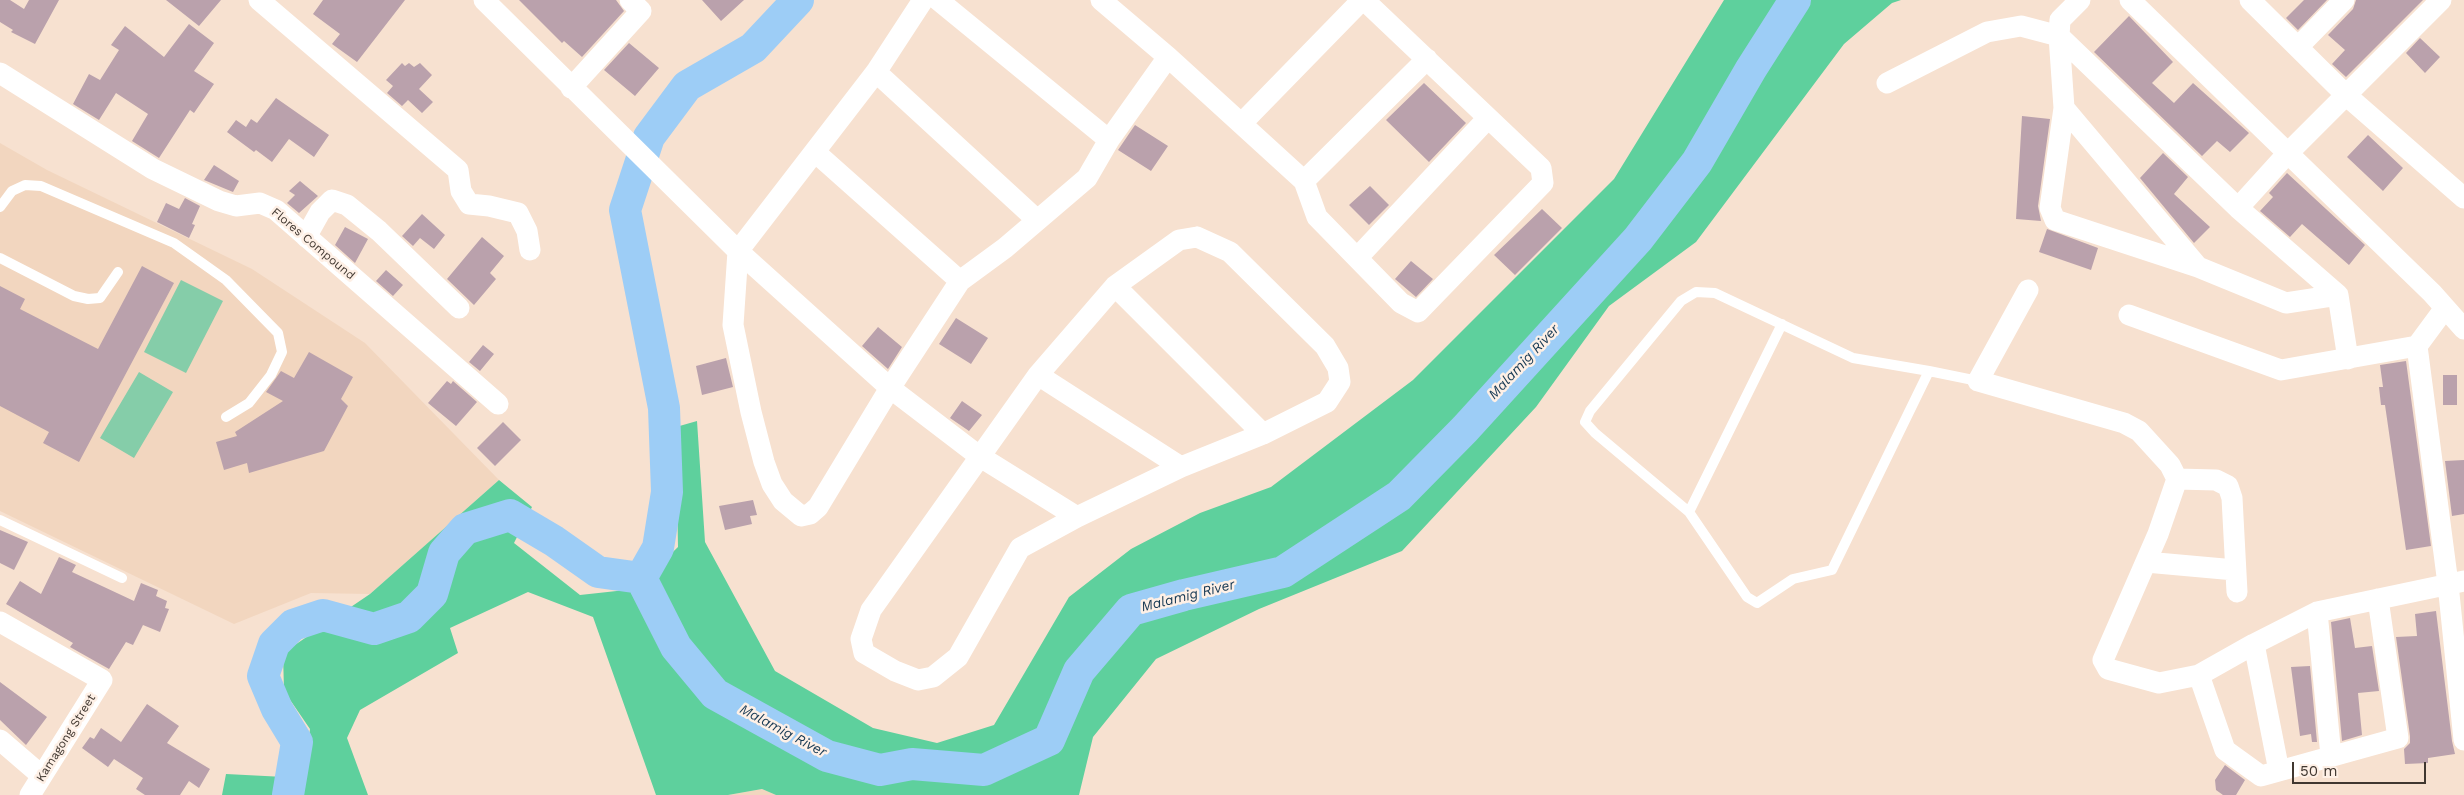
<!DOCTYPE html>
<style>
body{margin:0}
#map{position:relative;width:2464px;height:795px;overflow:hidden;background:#f7e1d0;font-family:"Work Sans",sans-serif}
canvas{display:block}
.scale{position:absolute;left:2292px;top:762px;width:134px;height:22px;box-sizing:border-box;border:2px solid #403730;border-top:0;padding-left:6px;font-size:15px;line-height:18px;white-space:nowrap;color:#403730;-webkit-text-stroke:4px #fef0e6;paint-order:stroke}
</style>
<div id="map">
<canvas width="2464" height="795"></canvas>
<div class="scale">50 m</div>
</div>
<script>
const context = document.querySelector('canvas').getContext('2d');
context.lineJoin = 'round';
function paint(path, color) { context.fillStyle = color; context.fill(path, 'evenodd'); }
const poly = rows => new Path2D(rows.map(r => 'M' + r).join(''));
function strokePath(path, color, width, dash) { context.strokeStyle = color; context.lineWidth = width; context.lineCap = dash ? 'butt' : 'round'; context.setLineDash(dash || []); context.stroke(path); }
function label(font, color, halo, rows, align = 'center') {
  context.font = font + ' "Work Sans",sans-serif'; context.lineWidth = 5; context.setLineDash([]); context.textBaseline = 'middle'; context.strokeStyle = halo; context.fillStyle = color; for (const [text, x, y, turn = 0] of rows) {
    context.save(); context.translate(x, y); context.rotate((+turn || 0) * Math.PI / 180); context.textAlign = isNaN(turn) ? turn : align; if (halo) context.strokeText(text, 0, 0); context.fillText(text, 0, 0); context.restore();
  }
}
paint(poly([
 [0,143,47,170,252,269,365,343,499,480,370,594,311,593,234,624,0,511],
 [762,789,776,795,728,795]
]), '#f2d6bf');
paint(poly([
 [181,280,223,301,186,373,144,352],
 [139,372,173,392,134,458,100,438]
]), '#85cda9');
paint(poly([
 [1724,0,1901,0,1892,3,1844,44,1696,242,1609,306,1536,407,1402,551,1259,609,1156,659,1093,737,1079,795,776,795,762,789,728,795,656,795,593,617,528,592,450,628,458,653,360,710,347,738,368,795,222,795,226,774,304,778,310,729,284,691,283,653,370,594,499,480,532,507,514,543,580,595,635,589,678,547,676,427,697,421,705,542,775,671,873,728,937,743,994,725,1069,597,1131,549,1200,513,1271,487,1413,380,1614,179]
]), '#5ed09d');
strokePath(poly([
 [641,578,676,647,715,694,827,756,880,770,912,764,984,770,1049,740,1079,671,1131,610,1184,595,1283,572,1399,496,1465,429,1638,239,1697,162,1751,69,1795,0],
 [641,578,658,548,667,492,664,408,625,210,649,137,687,86,753,48,798,0],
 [288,795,297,742,277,709,263,676,274,644,293,625,323,615,374,629,409,617,432,594,444,553,465,529,510,515,554,541,598,572,641,578]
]), '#9dcdf6', 32);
paint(poly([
 [0,0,10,0,24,9,29,0,59,0,35,44,11,32,13,30,0,22],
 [166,0,221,0,199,26],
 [323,0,405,0,357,62,332,44,340,34,313,14],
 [519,0,616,0,624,11,582,57,564,41,562,43],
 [702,0,744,0,721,21],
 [2304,0,2327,0,2298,30,2286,18],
 [2356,0,2423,0,2346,77,2332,64,2345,50,2328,35,2353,9],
 [2129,16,2173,62,2152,83,2174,103,2193,83,2249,133,2230,152,2217,141,2202,156,2094,52],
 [189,24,214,43,194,71,214,84,194,113,190,110,159,158,132,141,148,114,116,93,99,120,73,104,89,74,100,80,119,50,111,45,125,26,164,57],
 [2420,38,2440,57,2425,73,2406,53],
 [629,43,659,68,635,96,604,70],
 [402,63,405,66,409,63,414,67,420,63,432,75,419,89,433,102,422,113,408,100,402,106,387,93,393,86,386,80],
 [1424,83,1466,123,1429,162,1386,120],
 [276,98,329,135,314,157,289,139,272,162,256,150,254,152,227,132,236,120,246,127,251,119,257,123],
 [2022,116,2050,119,2038,206,2041,221,2016,219],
 [1135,125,1168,146,1151,171,1118,150],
 [2368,135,2403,168,2383,191,2347,157],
 [2163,153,2188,177,2174,194,2210,227,2194,243,2140,178],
 [214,165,239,181,233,192,204,180],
 [2287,173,2365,245,2349,265,2302,224,2290,237,2260,211,2273,197,2269,193],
 [300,181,318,196,299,213,287,203,295,195,289,191],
 [1370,186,1389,205,1369,225,1349,205],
 [185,198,200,206,192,224,195,225,189,238,157,222,166,203,179,209],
 [1542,209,1562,228,1515,275,1494,255],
 [422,214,445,235,434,249,420,238,413,246,402,236],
 [345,227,368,239,355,263,335,245],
 [2047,229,2098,248,2091,270,2039,252],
 [482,237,504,256,490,273,496,279,474,305,447,279],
 [1411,261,1433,279,1416,297,1395,279],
 [142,266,174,283,79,462,43,443,49,432,0,406,0,286,25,299,20,309,98,349],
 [386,270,403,285,393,296,376,281],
 [956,318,988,338,971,364,939,344],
 [878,327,902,347,888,369,862,346],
 [483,345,494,354,480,371,469,362],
 [309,352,353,377,341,399,348,406,324,451,249,473,247,463,224,470,216,442,237,436,235,432,283,401,266,392,281,371,294,378],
 [726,358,733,387,702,395,696,366],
 [2406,361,2431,546,2406,550,2385,405,2381,405,2379,387,2383,387,2380,365],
 [2443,375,2457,375,2457,405,2443,405],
 [447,381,451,384,453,381,477,402,456,426,428,403],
 [962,401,982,415,969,431,950,418],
 [503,422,521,440,495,466,477,448],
 [2464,460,2464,514,2452,516,2445,461],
 [753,500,757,515,750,516,752,524,725,530,719,506],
 [0,530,28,542,14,570,0,563],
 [59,557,76,565,72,572,134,601,141,583,158,590,156,596,167,601,165,608,169,609,160,632,143,625,133,645,126,642,109,669,70,647,73,643,6,604,20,581,41,594],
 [2436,611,2452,741,2455,754,2428,758,2428,763,2405,764,2404,749,2410,743,2410,736,2396,637,2417,636,2415,614],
 [2350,618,2355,648,2372,646,2379,691,2358,693,2362,735,2342,741,2331,622],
 [2310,666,2317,742,2312,742,2311,734,2300,736,2291,667],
 [0,682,47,717,26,745,0,720],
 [147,704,179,726,167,743,210,769,199,788,189,781,180,795,145,795,136,789,143,778,114,759,108,767,82,748,90,737,94,739,101,728,121,742],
 [2225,765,2245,780,2236,795,2223,795,2216,790,2215,780]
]), '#baa1ac');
strokePath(poly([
 [0,207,12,191,25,185,41,186,174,243,226,280,278,333,282,352,271,375,249,403,226,417],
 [0,258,74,296,88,299,100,298,118,272],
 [1929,371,1832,570,1793,579,1757,603,1747,597,1689,512,1595,433,1585,422,1590,411,1681,301,1696,292,1715,293,1853,358,1929,371,1978,381],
 [1689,512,1782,324],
 [0,520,122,578]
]), '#fff', 10);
strokePath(poly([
 [259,0,458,170,461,191,469,204,489,206,518,213,527,231,530,250],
 [484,0,738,251,890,388,979,456,1077,517],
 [923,0,876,72,738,251,733,325,751,412,764,462,772,484,783,501,801,516,810,514,818,507,890,388,960,281,1005,248,1087,178,1109,140,1168,57],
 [938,0,1109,140],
 [1101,0,1168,57,1304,181,1317,217,1401,303,1418,312,1543,183,1541,168,1364,0],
 [2080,0,2060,20,2059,36,2064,108,2050,208,2055,220,2198,267,2286,303,2338,295],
 [2130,0,2432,293,2464,329],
 [2250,0,2347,96,2464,198],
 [2298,47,2344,0],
 [876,72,1037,220],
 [0,73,153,169,219,201,236,206,260,203,276,210,498,404],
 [1887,83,1987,32,2021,26,2059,36,2238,208,2338,295,2348,359],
 [571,88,641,11,630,0],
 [2064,108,2198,267],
 [1242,123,1362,0],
 [815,152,960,281],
 [1304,181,1427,59],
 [2238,208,2287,154,2441,0],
 [306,237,320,212,332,200,347,205,379,231,459,308],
 [1197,237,1230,252,1325,346,1338,368,1340,382,1327,402,1263,434,1181,467,1077,517,1020,548,958,657,933,677,918,680,895,671,864,653,861,639,871,610,1038,375,1115,286,1179,240,1197,237],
 [1358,257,1488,118],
 [1115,286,1263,434],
 [2028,290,1978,381,2124,423,2139,431,2170,465,2177,479,2158,534,2103,660,2108,669,2159,683,2199,675,2254,644,2317,612,2464,581],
 [2445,308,2417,346,2448,584,2464,740],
 [2129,315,2281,370,2417,346],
 [1038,375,1181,467],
 [2177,479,2216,480,2228,486,2232,498,2237,592],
 [2146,562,2235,570],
 [2317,612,2331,756],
 [0,622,102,680,30,795],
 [2254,644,2279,771],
 [2199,675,2225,750,2261,776,2398,738,2378,599],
 [0,740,42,776]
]), '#fff', 21);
label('12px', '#403730', '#fef0e6', [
 ["Flores Compound",313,244,40],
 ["Kamagong Street",66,738,-58]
]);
label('italic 14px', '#153853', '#fef0e6', [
 ["Malamig River",1524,362,-47],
 ["Malamig River",1188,596,-14],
 ["Malamig River",783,731,28]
]);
</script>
